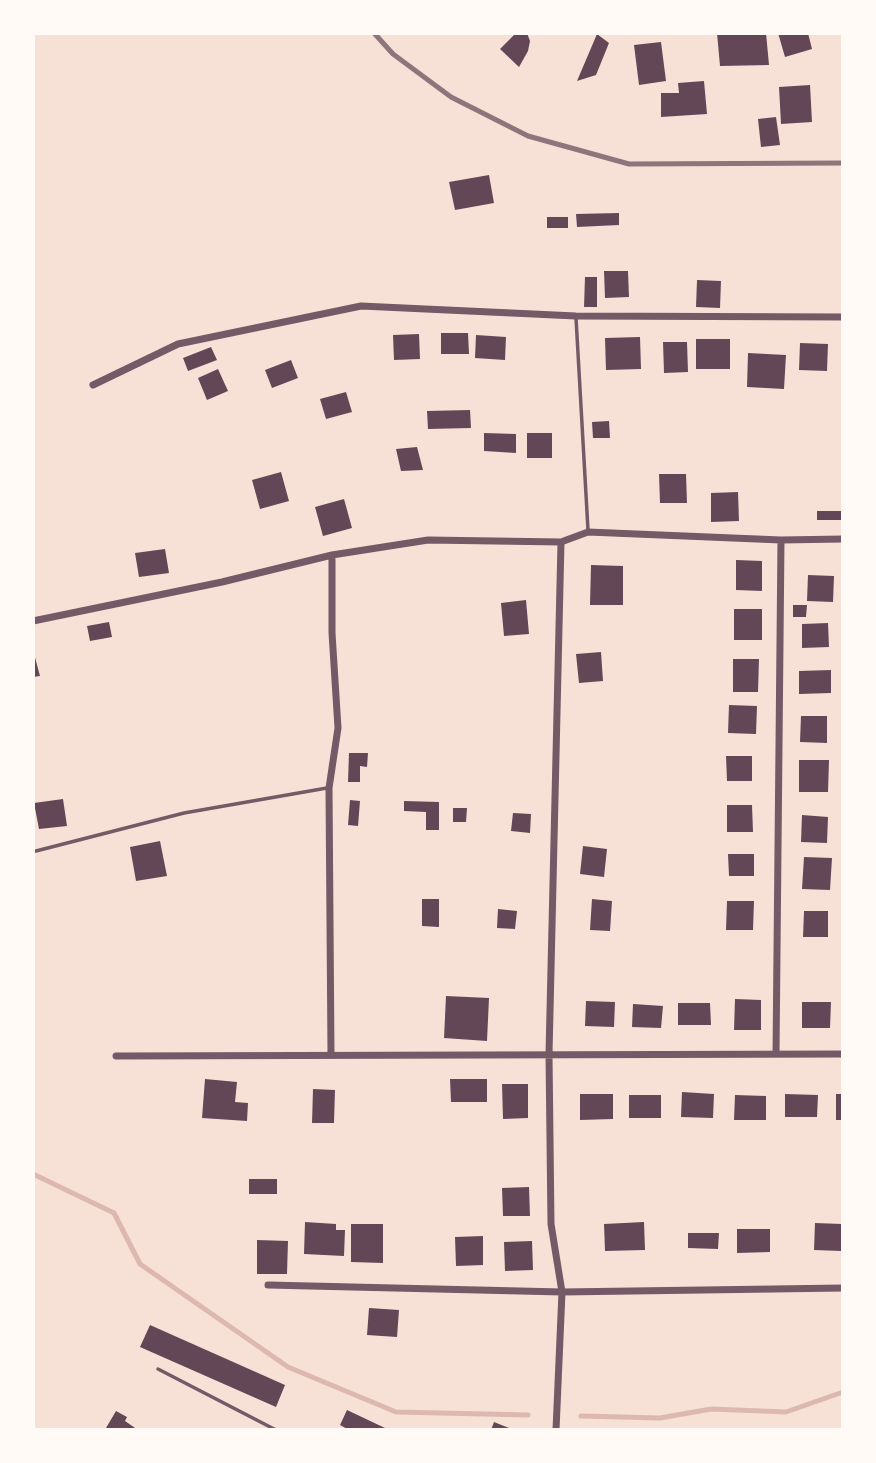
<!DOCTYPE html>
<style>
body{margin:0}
#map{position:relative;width:876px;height:1463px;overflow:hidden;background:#f7e1d7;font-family:Montserrat,sans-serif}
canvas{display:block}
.frame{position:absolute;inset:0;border:35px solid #fffaf5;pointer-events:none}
</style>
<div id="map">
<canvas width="876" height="1463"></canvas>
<div class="frame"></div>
</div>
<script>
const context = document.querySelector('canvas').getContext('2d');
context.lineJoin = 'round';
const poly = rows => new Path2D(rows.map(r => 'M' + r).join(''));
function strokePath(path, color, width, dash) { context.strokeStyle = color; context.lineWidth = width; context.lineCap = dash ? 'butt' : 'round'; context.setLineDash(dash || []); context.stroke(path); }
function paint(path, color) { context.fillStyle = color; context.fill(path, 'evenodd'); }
strokePath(poly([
 [33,1174,114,1213,140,1264,288,1367,396,1412,528,1415],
 [581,1416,660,1418,711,1409,786,1412,843,1392]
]), '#dcb8b0', 5);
paint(poly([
 [516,33,527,33,530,41,528,51,519,67,500,49],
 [717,33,766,33,769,65,720,66],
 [778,33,808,33,812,49,785,57],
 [597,34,609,43,596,75,577,81],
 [661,42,666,81,639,85,634,45],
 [704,81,707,114,661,117,661,93,679,93,678,83],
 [810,85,812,122,781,124,779,87],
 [776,117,780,145,761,147,758,119],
 [489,175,494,203,455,210,449,182],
 [619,213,619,225,577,227,576,214],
 [547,217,568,217,568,228,547,228],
 [604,271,628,271,629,297,605,298],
 [585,277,597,277,597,307,584,307],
 [697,280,721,281,720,308,696,307],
 [441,333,468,333,469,354,441,354],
 [419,334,420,359,394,360,393,335],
 [476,335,506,337,505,360,475,358],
 [640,337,641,369,606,370,605,338],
 [696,339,730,339,730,369,696,369],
 [663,342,687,342,688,372,664,373],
 [800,343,828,344,827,371,799,370],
 [211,347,217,360,188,371,183,358],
 [748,353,786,355,784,389,747,387],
 [291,360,298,378,272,388,265,370],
 [218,369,228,391,207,400,198,378],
 [346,392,352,412,326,419,320,399],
 [470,410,471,428,428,429,427,411],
 [609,421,610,438,593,438,592,422],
 [484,433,516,434,516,453,484,451],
 [527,433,552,433,552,458,527,458],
 [417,447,423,470,401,471,396,449],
 [281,472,289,501,260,509,252,480],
 [659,474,686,474,687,503,660,503],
 [738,492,739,521,711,522,711,493],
 [344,499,352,528,323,536,315,507],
 [817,511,842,511,842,520,817,520],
 [165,549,169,573,139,577,135,553],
 [736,560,762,561,762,591,736,590],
 [591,565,623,566,623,605,590,605],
 [808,575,834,576,833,602,807,601],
 [526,600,529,634,504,636,501,603],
 [793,605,807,605,806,617,793,617],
 [734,609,762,609,762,640,734,640],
 [109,622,112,637,90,641,87,626],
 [828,623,829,647,802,648,802,624],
 [33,650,40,676,33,677],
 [601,652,603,681,579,683,576,654],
 [733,659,759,659,758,692,733,692],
 [831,670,831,693,799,694,799,671],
 [729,705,757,706,756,734,728,733],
 [801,716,827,716,827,743,800,742],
 [349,753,368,753,367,767,360,766,360,782,348,782],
 [726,756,752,756,752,781,727,781],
 [799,760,829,760,828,792,799,792],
 [63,799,67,826,39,829,34,803],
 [350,800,360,801,358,826,348,825],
 [404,801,439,802,439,830,426,830,426,812,404,811],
 [727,805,752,805,753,832,727,832],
 [453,808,467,808,466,822,453,822],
 [513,813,531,814,530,833,511,831],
 [802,815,828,817,827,843,801,842],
 [160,841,167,876,136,881,130,847],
 [583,846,607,849,604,877,580,874],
 [728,854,754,854,754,876,729,876],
 [804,857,832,858,830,890,802,889],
 [422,899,439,899,439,927,422,926],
 [592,899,612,901,610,931,590,930],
 [727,901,754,901,753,930,726,930],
 [498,909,517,911,515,929,497,928],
 [804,911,828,911,828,937,803,937],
 [446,996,489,998,487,1041,444,1038],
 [735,999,761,1000,761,1030,734,1030],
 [586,1001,615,1002,614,1027,585,1026],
 [802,1002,831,1002,830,1028,802,1028],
 [678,1003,710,1003,711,1025,678,1025],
 [633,1004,663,1006,661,1028,632,1027],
 [205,1079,237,1082,235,1102,248,1103,247,1121,202,1118],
 [450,1079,487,1079,487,1102,451,1102],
 [502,1084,528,1084,528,1118,503,1119],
 [313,1089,335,1090,334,1123,312,1123],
 [682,1092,714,1094,713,1118,681,1117],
 [580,1094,613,1094,613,1119,580,1120],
 [785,1094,818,1095,817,1117,785,1117],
 [836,1094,843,1094,843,1120,836,1120],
 [629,1095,661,1095,661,1118,629,1118],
 [735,1095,766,1096,766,1120,734,1120],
 [249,1179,277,1179,277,1194,249,1194],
 [529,1187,530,1216,503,1216,502,1188],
 [305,1222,336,1224,336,1230,345,1230,344,1256,304,1254],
 [644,1222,645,1250,605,1251,604,1224],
 [815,1223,842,1224,841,1251,814,1250],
 [351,1224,383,1224,383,1263,351,1262],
 [737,1229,770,1229,770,1252,737,1253],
 [688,1233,719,1233,718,1249,688,1248],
 [483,1236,483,1265,456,1266,455,1237],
 [257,1240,288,1241,287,1274,257,1274],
 [532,1241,533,1270,505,1271,504,1242],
 [369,1308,399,1310,397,1337,367,1335],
 [150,1325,285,1385,276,1407,140,1347],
 [347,1410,385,1428,384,1430,349,1430,340,1425],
 [116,1411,127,1417,125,1421,138,1430,106,1428],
 [494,1422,514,1430,491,1430]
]), '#644757');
strokePath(poly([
 [576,318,588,530],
 [36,851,184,813,327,788],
 [158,1369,276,1430]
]), '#755966', 3.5);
strokePath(poly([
 [93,385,178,344,361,306,576,316,843,317],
 [33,621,222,582,332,555,428,540,561,542,588,532,781,540,843,539],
 [776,1054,781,540],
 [331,1055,329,788,338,728,332,633,332,555],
 [116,1056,843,1054],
 [268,1285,562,1292,843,1288],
 [556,1430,562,1292,551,1224,549,1054,561,542]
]), '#755966', 7);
strokePath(poly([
 [374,33,393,54,451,97,528,136,629,164,843,163]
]), '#8f747c', 5);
</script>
